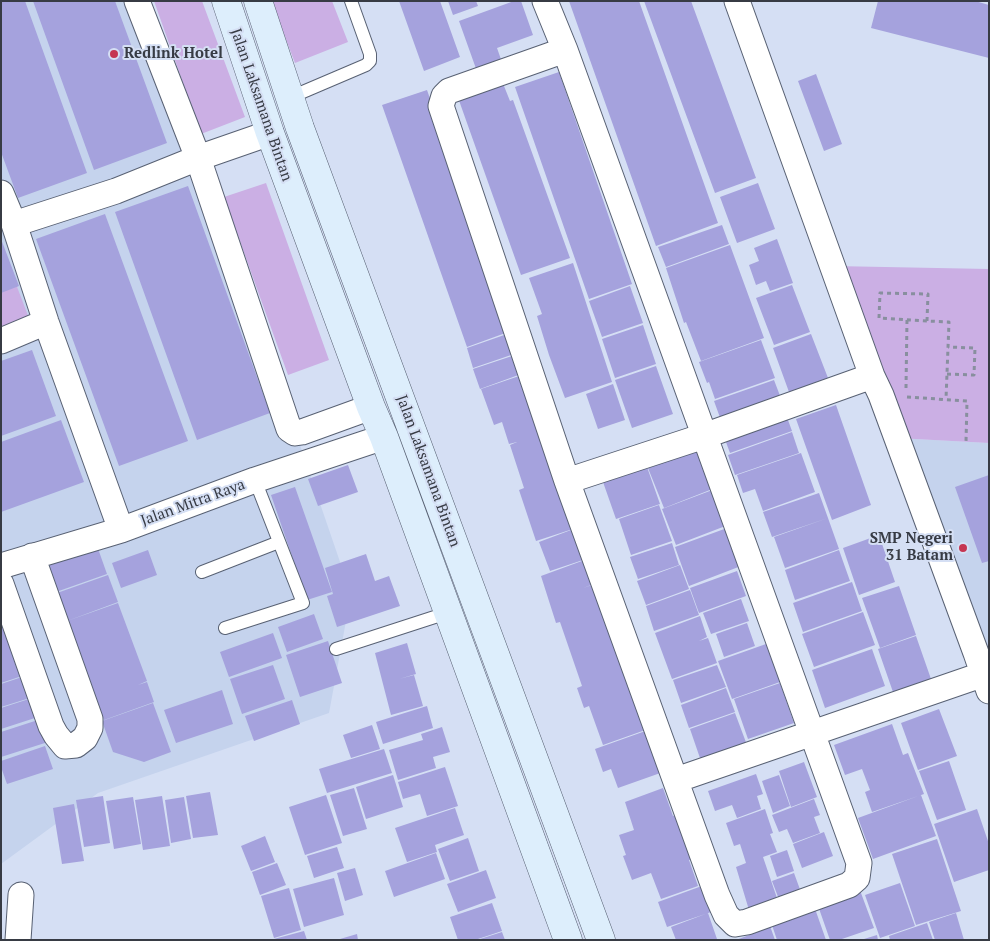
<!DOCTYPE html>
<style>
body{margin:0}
#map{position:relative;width:990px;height:941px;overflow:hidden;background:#d5dff4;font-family:"PT Serif",serif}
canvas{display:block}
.frame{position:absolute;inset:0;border:2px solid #373b44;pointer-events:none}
</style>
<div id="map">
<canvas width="990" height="941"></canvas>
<div class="frame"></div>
</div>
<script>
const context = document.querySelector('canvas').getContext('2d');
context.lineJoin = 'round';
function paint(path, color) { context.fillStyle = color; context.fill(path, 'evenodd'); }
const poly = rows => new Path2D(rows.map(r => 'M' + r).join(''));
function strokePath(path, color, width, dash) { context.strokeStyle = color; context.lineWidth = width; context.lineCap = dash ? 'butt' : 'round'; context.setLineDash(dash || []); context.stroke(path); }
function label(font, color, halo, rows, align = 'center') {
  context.font = font + ' "PT Serif",serif'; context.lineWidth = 4; context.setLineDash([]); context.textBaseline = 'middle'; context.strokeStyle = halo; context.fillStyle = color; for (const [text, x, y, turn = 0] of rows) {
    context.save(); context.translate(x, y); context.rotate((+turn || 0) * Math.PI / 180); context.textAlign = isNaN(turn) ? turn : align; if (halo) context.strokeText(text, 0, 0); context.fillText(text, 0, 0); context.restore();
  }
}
paint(poly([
 [1,1,148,1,351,594,329,713,98,793,1,864],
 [897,438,989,443,989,654]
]), '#c5d3ed');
paint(poly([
 [154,1,202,1,245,117,201,134],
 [271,1,332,1,348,42,295,63],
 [266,183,329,360,288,375,224,197],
 [1,245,32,326,1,337],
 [833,266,989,269,989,443,897,438]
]), '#cbafe4');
paint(poly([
 [1,1,25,1,87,173,18,198,1,152],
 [33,1,115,1,167,143,94,170],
 [399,1,440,1,460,57,424,71],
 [448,1,476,1,478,6,453,15],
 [514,1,521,1,533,35,497,48,504,68,479,77,459,21],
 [569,1,639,1,718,223,656,246],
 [644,1,691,1,756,178,715,193],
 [878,1,975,1,989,5,989,58,871,28],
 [559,72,632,284,589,299,515,87],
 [816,74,842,144,824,151,798,81],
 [500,76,510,101,513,100,570,258,521,275,456,92],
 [427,90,511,331,467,347,382,105],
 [758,183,775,229,737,243,720,197],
 [188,186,270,413,197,440,115,212],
 [105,214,188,441,119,466,36,239],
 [722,225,729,244,666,267,658,247],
 [1,239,19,286,1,293],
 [777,239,793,283,770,291,766,281,756,285,749,265,759,261,754,248],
 [730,245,764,338,701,361,686,322,684,323,666,268],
 [573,263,612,382,565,398,549,355,537,316,542,314,529,278],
 [792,285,810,332,774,345,756,298],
 [630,286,643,323,602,337,589,301],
 [643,325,656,364,615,378,602,339],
 [510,333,517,353,473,368,467,348],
 [811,334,828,378,789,392,773,348],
 [761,340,775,378,715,399,709,382,707,383,699,362],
 [32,350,56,416,1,436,1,361],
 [518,354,524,373,480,389,473,369],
 [656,366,673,414,632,428,615,380],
 [525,374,579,527,536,541,519,490,524,488,510,445,517,442,509,444,502,422,494,425,481,389],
 [774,380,782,401,722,423,714,401],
 [613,384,625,420,598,429,586,394],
 [836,405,871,505,832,520,796,419],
 [785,412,792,431,730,453,723,434],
 [61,420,84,482,1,512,1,442],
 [792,432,799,453,735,475,728,455],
 [700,448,715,488,664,508,648,468],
 [801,453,815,492,763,511,755,489,743,493,737,475],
 [348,465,358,492,318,506,308,479],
 [647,467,660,504,616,519,603,482],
 [989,475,989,561,982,563,955,487],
 [295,487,332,592,307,600,271,495],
 [715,489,728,525,676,545,662,509],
 [819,493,828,518,772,537,763,512],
 [659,505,672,541,631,555,619,519],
 [828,518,839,549,785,568,774,537],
 [579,527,589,558,550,571,539,542],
 [727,528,741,566,689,586,675,547],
 [879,535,895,582,859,595,843,548],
 [96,543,107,574,56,592,45,562],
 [672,543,679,565,638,579,630,557],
 [148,550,157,575,121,588,112,563],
 [839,550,850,581,795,600,785,570],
 [366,554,375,581,389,576,400,606,337,627,327,596,333,594,325,568],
 [590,558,599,582,583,588,595,584,651,728,603,745,589,706,584,708,577,688,582,686,560,622,556,623,541,576],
 [680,565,689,589,646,605,637,581],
 [737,571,746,596,699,613,690,588],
 [108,575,118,602,67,621,57,593],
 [852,582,862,611,803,632,793,603],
 [899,586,916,635,880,648,862,598],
 [690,590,699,615,654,631,646,606],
 [741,599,749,621,711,634,703,613],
 [118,603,147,681,138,685,147,682,154,702,104,720,97,700,94,701,67,621],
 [863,612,875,645,814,667,802,634],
 [314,614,323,639,287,652,278,627],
 [1,616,22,676,1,683],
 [700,616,707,637,699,641,708,638,717,663,672,679,655,633],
 [747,623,755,646,724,657,716,634],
 [273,633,282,658,229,677,220,652],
 [916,636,931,679,893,692,878,649],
 [328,641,342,683,300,697,286,655],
 [407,643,416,674,399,679,414,675,423,706,391,715,375,653],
 [766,644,780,682,732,699,718,661],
 [872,649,885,686,825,708,812,670],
 [273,665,285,699,242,714,230,679],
 [717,665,726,687,681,703,673,680],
 [25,676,33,697,1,707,1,684],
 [780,683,794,723,748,739,734,699],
 [726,688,735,712,689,728,681,705],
 [222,690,233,724,176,743,164,710],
 [32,698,38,717,1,729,1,708],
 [292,700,300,724,254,741,245,716],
 [153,703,171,752,144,762,113,752,102,721],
 [427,706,433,728,383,744,376,722],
 [939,709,957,756,918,770,901,723],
 [735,713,747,745,701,761,690,729],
 [41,719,48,742,1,757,1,732],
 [892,724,903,755,908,753,924,794,872,812,865,792,870,790,862,769,845,775,834,745],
 [372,725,380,749,351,758,343,735],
 [442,727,450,752,433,757,436,768,398,780,389,750,423,740,421,734],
 [651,729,666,771,618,788,611,769,603,772,595,749],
 [45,746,53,769,7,784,1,767,1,761],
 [384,749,392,773,327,793,319,769],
 [949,761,966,810,937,820,919,771],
 [804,762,817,797,791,807,779,771],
 [445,767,458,806,427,816,420,794,403,799,398,782],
 [756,774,763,794,757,796,761,809,737,818,732,805,715,811,708,791],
 [393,775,403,807,366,819,356,787],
 [779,775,790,806,773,813,762,781],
 [354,788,367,829,343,836,330,795],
 [663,788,673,816,682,813,697,857,689,860,698,886,661,899,651,873,632,880,623,856,626,855,619,835,634,830,625,802],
 [210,792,218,835,193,838,186,796],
 [326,795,342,843,305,855,289,807],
 [921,795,936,836,873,859,858,818],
 [103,796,110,843,84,847,76,800],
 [162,796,170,846,143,850,135,800],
 [133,797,141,844,114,849,106,801],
 [184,797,191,839,171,843,165,800],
 [814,799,820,815,814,817,820,833,793,843,787,829,779,832,772,815],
 [74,804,84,861,62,864,53,808],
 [455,808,464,835,435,845,437,852,407,862,395,828],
 [765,809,773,833,770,834,777,852,763,857,778,901,749,910,736,867,746,863,740,844,734,846,726,823],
 [977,809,989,844,989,870,954,882,934,824],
 [824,832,833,856,802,868,793,844],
 [265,836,275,862,251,871,241,846],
 [468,838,479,871,450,881,438,849],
 [937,839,961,911,916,925,892,854],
 [337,847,344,868,314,878,307,856],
 [787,850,794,871,777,877,770,856],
 [436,853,445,879,394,897,385,871],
 [277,863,286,885,260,895,252,872],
 [355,868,363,895,345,901,337,873],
 [486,870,496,898,458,912,447,884],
 [794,873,802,895,780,902,772,881],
 [334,878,344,915,304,927,293,889],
 [710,883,720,909,667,927,658,902],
 [900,883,915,926,880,938,865,895],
 [858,885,874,928,839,940,830,940,816,900],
 [289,888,301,930,274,938,261,896],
 [492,903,502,931,475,940,458,940,450,917],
 [813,903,826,940,777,940,769,916],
 [708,913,717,939,676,940,671,927],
 [956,913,964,940,935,940,929,922],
 [927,923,933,940,890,940,889,936],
 [770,926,775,940,736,940,752,934,752,932],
 [304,931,307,940,274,940,274,939],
 [502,932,505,940,480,940,480,939],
 [357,934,358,940,340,940,340,939],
 [877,935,878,940,864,940,864,939]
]), '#a5a2dd');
const service = poly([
 [291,97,366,65,370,61,370,54,351,1],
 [202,572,279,542],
 [225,628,303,603,255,480],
 [336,649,447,613]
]);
const minor = poly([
 [137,1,198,158,289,429,295,433,302,432,371,407],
 [545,1,565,50,859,863,857,878,849,885,747,922,735,924,726,915,717,895,567,481,441,106,444,96,449,91,565,50],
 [737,1,872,376,881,395,976,653,989,691],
 [1,193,14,224,46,322,121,530],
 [14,224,116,191,198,158,270,133],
 [1,341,46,322],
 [567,481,704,436,872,376],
 [1,566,121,530,255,480,384,437],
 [1,584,51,726,56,735,65,746,76,745,85,738,90,728,90,719,32,556],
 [676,780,984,674],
 [18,940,21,895]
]);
const secondary = poly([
 [226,1,270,133,371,407,384,437,568,940],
 [258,1,300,128,601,940]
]);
strokePath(service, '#586173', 14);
strokePath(minor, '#586173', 27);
strokePath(secondary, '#586173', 29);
strokePath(poly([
 [927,321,928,294,880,293,879,318,927,321,949,322,946,399],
 [947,374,974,375,975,348,948,347],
 [906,388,907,319],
 [907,397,967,401,966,442]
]), '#888f9e', 3, [4, 4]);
strokePath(service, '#fff', 12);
strokePath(minor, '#fff', 25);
strokePath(secondary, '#ddeefc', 28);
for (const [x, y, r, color] of [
 [114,54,5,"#c53552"],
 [963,548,5,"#c53552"]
]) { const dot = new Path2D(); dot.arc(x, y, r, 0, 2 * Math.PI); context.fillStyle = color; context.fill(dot); strokePath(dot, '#d5dff4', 2); }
label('bold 15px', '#373b44', '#d5dff4', [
 ["Redlink Hotel",124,54],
 ["SMP Negeri",953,539,"right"],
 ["31 Batam",953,556,"right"]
], 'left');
label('15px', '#373b44', '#d5dff4', [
 ["Jalan Laksamana Bintan",261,105,71],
 ["Jalan Laksamana Bintan",428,471,70],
 ["Jalan Mitra Raya",193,503,-20]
]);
</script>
